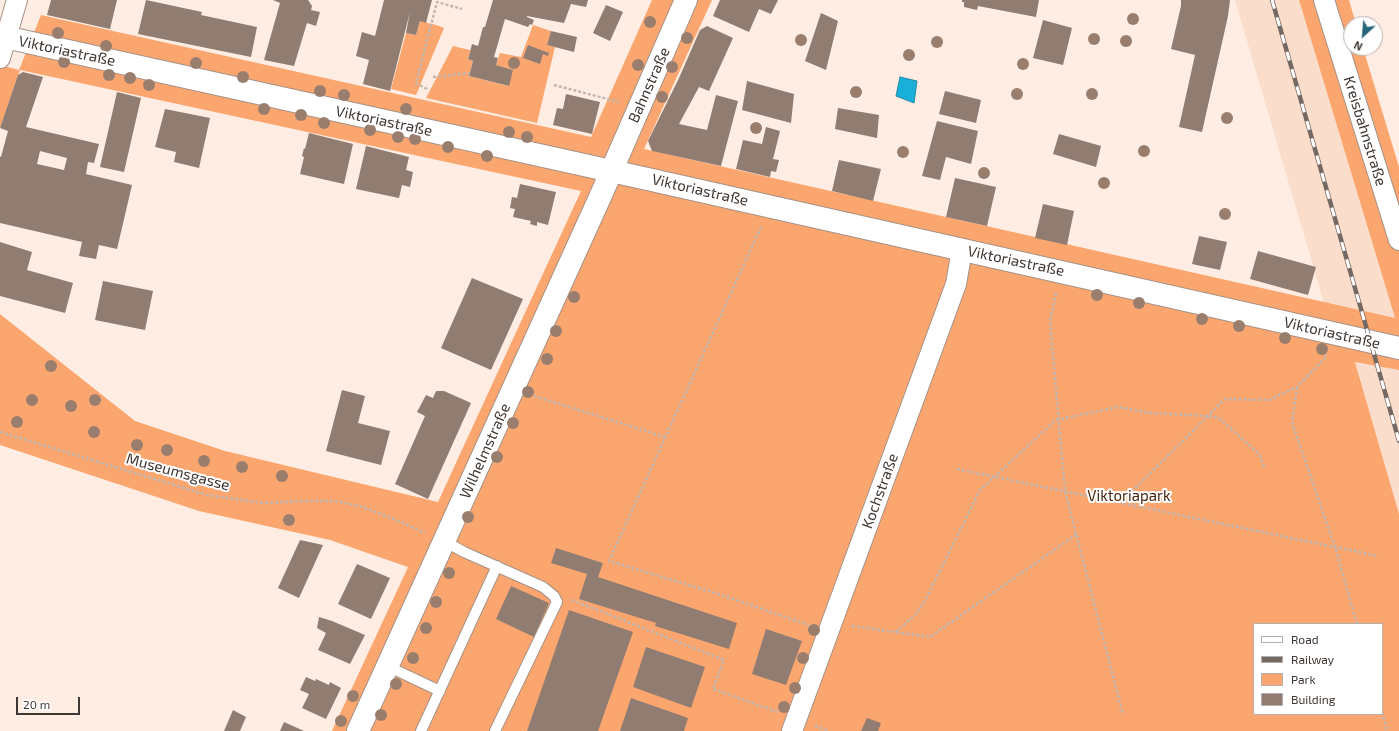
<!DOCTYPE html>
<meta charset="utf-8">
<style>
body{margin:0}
#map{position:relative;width:1399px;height:731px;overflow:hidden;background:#ffede3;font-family:"Exo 2",sans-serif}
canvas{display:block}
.legend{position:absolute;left:1253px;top:623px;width:130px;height:92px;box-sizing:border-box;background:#fff;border:1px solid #b3afad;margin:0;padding:5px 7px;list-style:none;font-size:12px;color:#403732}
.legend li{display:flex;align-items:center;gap:8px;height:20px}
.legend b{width:20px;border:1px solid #b3afad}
.north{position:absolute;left:1343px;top:16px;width:40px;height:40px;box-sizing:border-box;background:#fff;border:1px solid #b3afad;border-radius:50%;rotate:206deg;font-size:11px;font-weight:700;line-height:16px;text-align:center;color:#403732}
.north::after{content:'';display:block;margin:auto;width:14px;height:18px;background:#256579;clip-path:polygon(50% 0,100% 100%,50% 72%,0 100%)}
.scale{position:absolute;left:16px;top:697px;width:64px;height:18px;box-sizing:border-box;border:2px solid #403732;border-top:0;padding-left:5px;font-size:12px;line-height:14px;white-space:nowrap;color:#403732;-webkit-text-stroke:3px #fff;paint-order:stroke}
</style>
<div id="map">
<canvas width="1399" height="731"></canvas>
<ul class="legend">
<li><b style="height:5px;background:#fff"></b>Road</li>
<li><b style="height:5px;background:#746862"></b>Railway</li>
<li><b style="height:11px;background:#fca66f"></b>Park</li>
<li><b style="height:11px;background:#907c71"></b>Building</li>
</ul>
<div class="north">N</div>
<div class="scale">20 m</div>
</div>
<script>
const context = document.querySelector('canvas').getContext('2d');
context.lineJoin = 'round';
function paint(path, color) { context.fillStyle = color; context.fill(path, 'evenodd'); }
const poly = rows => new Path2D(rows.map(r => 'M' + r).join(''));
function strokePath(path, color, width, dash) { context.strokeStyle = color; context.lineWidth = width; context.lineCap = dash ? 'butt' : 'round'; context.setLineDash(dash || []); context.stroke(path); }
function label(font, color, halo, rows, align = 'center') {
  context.font = font + ' "Exo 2",sans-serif'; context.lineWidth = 4; context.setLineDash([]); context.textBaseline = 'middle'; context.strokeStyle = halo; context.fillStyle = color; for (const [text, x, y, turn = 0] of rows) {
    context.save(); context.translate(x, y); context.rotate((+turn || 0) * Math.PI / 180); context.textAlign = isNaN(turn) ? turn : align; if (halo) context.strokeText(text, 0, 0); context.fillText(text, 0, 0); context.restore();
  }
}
paint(poly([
 [1235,0,1299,0,1395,318,1324,303],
 [1355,361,1399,370,1399,514]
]), '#fbddcc');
paint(poly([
 [652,0,712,0,644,149,1395,318,1299,0,1349,0,1356,24,1351,24,1351,48,1363,48,1399,167,1399,370,1355,362,1399,514,1399,731,332,731,408,567,330,540,199,511,0,445,0,314,135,421,225,451,438,502,581,191,20,70,0,128,0,65,19,70,41,15,591,137],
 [1254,624,1382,624,1382,714,1254,714],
 [420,21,436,25,444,28,416,95,391,89,406,33,416,35],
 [533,25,551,31,547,45,555,47,537,123,426,98,453,46,470,50,468,59,473,61,469,76,508,86,513,70,496,65,500,53,521,57]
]), '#fca66f');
const water = poly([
 [900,77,917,81,914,103,896,96,900,77]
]);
paint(water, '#18afd8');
strokePath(water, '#248ba6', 1);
paint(poly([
 [51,0,117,0,110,29,47,15],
 [146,0,202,12,201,15,257,27,251,57,138,34],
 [273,0,308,0,312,6,311,10,320,12,316,26,307,23,294,66,264,60,280,3],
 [384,0,432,0,426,23,420,21,416,35,406,33,410,12,390,91,363,84,369,60,356,56,362,32,375,36],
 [493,0,588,0,586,7,571,4,564,23,527,16,527,17,534,20,532,25,530,24,528,27,505,19,494,57,498,58,496,65,513,70,509,86,469,76,473,61,468,59,472,44,478,46,483,27,485,27],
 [720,0,778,0,771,14,759,9,749,32,713,16],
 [962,0,1039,0,1036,17,978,6,977,10,964,7,964,2,962,2],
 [1181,0,1230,0,1228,16,1202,132,1179,127,1195,55,1171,49,1181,6],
 [606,5,623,12,610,41,593,33],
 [821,13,838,21,826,70,805,61],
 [1043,20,1072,28,1063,65,1033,58],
 [707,26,733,38,709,91,699,87,679,124,707,130,716,95,738,101,721,166,652,151,648,141,679,78,700,30],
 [551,31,577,37,574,52,547,45],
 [528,45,549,53,548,56,543,54,540,64,523,58],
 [23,72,43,77,26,127,99,144,94,163,88,162,86,174,132,185,117,249,99,245,96,259,79,256,82,242,0,223,0,156,1,157,8,131,0,128,18,75],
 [40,151,67,158,64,170,37,164],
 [747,81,794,94,791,123,742,110],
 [945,91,981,100,976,123,939,114],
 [117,92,141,98,124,172,100,167],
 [566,94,600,102,592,134,553,125,557,108,563,109],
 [838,108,879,115,877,138,835,129],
 [165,109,210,118,199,168,174,162,176,152,155,147],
 [937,121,978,131,971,164,946,157,940,180,922,176],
 [766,127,780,131,773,159,779,160,776,172,771,171,770,177,736,169,743,140,762,144],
 [309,133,353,144,344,184,300,174,304,157,302,156,304,148,305,149],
 [1059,134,1101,146,1096,167,1053,154],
 [366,146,409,157,406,170,413,172,410,187,402,185,399,198,356,189],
 [839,160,881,169,873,201,832,191],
 [955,178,996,187,987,226,946,217],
 [520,184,556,192,548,225,537,222,537,226,530,224,531,221,513,217,515,209,510,208,512,197,517,198],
 [1043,204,1074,211,1067,245,1035,238],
 [1199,236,1227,242,1220,270,1192,264],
 [0,242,32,252,27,270,73,283,65,313,0,296],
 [1258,251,1316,267,1308,295,1250,279],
 [472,278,523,299,491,370,441,348],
 [103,281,153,291,145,330,95,320],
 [342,390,365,396,358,423,390,431,381,465,326,451],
 [436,391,444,391,471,403,428,499,395,484,425,416,417,412,426,395,433,398],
 [300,540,323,545,299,598,278,588],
 [556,548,603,563,598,577,737,623,729,649,655,626,656,623,579,599,587,574,551,563],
 [357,564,390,578,371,619,338,604],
 [511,586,549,603,534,637,496,619],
 [569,610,633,632,598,731,527,731],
 [319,617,332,621,365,635,350,664,318,650,326,633,317,628],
 [766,629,802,641,786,685,752,674],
 [646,647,705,667,691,708,633,687],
 [306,677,315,681,316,679,329,685,330,682,341,688,326,719,302,708,309,694,300,690],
 [631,698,688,718,684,731,620,731],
 [233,710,246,717,240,731,224,731],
 [867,718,881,723,878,731,861,731],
 [284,722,304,731,280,731]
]), '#907c71');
const lane = poly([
 [444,541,464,552,543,587,554,596,557,602,495,731],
 [387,666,440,691],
 [421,731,497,566]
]);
const street = poly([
 [1324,0,1399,240],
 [0,58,17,0],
 [792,731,956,284,962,250]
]);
const secondary = poly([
 [0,36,643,178,1399,348],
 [358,731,601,195,686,0]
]);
strokePath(lane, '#a69185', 12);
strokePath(street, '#a69185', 22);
strokePath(secondary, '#a69185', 24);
strokePath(poly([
 [433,77,470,73],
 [554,85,619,102],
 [427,89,416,83,437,2,462,9],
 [761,227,609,561,712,592,809,625],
 [1056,293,1050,322,1065,491,1123,715],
 [1297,387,1292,423,1335,547,1357,624],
 [534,396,665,437],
 [0,432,207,495,263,503,306,501,335,501,363,507,401,522,425,533],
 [957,469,1378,556],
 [1121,502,1225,399,1269,400,1297,387,1325,358,1326,353],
 [572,600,724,660,713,689,778,712],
 [852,626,930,637,1077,534],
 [896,632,904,625,916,614,925,601,980,490,1056,420,1118,407,1150,413,1208,416,1219,418,1259,454,1264,467],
 [1382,712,1387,731],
 [815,726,829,731]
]), '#c5b6ad', 2.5, [3, 2]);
strokePath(lane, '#fff', 10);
strokePath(street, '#fff', 20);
strokePath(secondary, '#fff', 22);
const rail = poly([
 [1272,0,1399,441]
]);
strokePath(rail, '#746862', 4.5);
strokePath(rail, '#fff', 3, [9]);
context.fillStyle = '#9a7e6d';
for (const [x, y] of [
 [1133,19],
 [650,22],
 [58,33],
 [687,38],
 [1094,39],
 [801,40],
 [1126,41],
 [937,42],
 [106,46],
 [909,55],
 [64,62],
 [196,63],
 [514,63],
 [1023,64],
 [638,65],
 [672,67],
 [109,75],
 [243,77],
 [130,78],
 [149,85],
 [320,91],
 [856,92],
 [1017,94],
 [1092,94],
 [344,95],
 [662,97],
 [264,109],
 [406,109],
 [301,115],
 [1227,118],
 [324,123],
 [756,128],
 [370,130],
 [509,132],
 [398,137],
 [527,137],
 [415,139],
 [448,147],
 [1144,151],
 [903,152],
 [487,156],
 [984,173],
 [1104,183],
 [1225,214],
 [1097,295],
 [574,297],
 [1139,303],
 [1202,319],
 [1239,326],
 [556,331],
 [1285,338],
 [1322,349],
 [547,359],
 [51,366],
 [528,392],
 [32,400],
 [95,400],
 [71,406],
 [17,422],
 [513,423],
 [94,432],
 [137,445],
 [167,450],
 [497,457],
 [204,461],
 [242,467],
 [282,476],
 [468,517],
 [289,520],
 [449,573],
 [436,602],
 [426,628],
 [814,630],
 [413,658],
 [803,658],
 [396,684],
 [795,688],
 [353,696],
 [784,707],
 [381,715],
 [341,721]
]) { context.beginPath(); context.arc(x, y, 6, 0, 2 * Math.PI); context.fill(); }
label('15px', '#403732', '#fff', [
 ["Viktoriastraße",67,51,12],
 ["Bahnstraße",649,85,-66],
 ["Viktoriastraße",384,121,12],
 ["Kreisbahnstraße",1365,131,73],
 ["Viktoriastraße",700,190,13],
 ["Viktoriastraße",1016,261,12],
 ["Viktoriastraße",1332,333,13],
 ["Wilhelmstraße",485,451,-66],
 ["Museumsgasse",178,472,15],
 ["Kochstraße",880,491,-70]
]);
label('15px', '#47240d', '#fff', [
 ["Viktoriapark",1129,496]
]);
</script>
